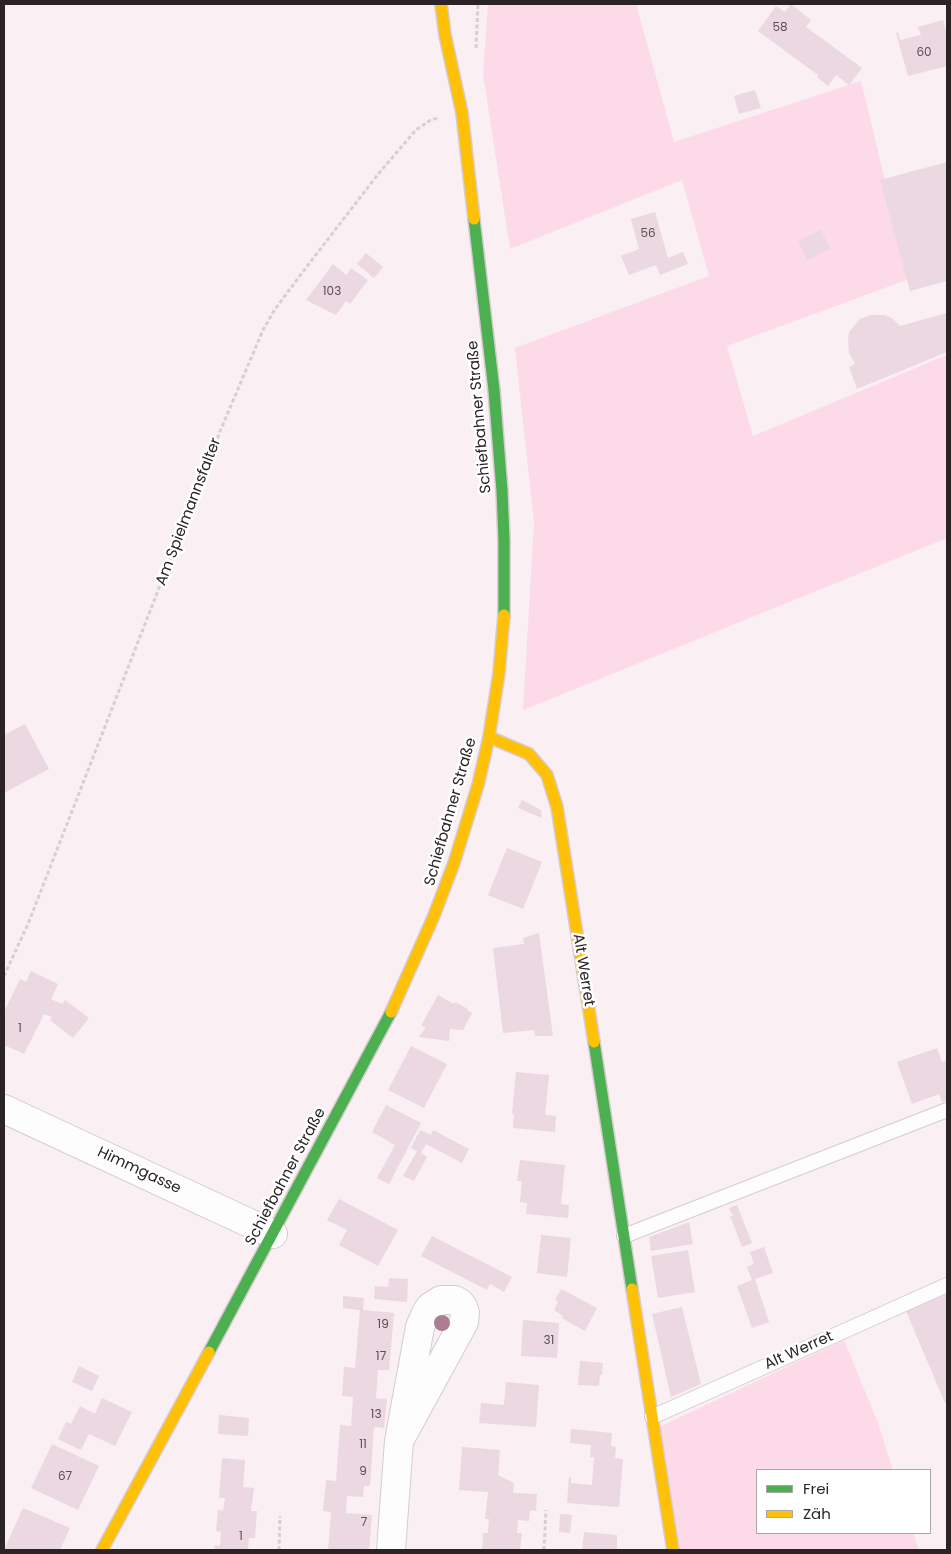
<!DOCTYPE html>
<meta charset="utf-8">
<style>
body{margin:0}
#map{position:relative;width:951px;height:1554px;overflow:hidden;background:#faeff3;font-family:Poppins,sans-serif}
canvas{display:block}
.frame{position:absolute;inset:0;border:5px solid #2b2326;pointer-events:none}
.legend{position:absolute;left:756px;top:1469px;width:175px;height:65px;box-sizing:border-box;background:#fff;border:1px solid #aaa7a8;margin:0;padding:6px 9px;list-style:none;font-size:15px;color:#2b2326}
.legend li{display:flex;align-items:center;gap:10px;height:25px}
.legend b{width:25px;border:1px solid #aaa7a8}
</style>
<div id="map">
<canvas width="951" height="1554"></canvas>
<div class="frame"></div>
<ul class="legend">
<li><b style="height:6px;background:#4caf50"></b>Frei</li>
<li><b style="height:6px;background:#ffc107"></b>Zäh</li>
</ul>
</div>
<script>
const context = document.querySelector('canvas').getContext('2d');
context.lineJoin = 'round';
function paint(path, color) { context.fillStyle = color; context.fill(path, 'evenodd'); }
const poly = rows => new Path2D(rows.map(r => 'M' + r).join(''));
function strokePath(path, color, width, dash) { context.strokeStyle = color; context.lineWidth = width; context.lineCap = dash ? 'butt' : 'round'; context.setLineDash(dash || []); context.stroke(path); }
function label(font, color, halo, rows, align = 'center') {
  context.font = font + ' Poppins,sans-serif'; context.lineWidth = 5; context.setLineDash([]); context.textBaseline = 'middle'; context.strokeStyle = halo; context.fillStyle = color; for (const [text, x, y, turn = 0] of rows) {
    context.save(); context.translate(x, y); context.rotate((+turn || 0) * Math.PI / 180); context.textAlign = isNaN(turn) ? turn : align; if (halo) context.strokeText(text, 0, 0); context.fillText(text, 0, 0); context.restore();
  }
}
paint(poly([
 [488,4,636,4,674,142,861,81,909,279,727,346,753,436,947,355,947,538,523,710,534,523,515,348,709,276,682,180,510,249,483,74],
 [844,1340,878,1423,893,1470,757,1470,757,1533,913,1533,919,1550,676,1550,657,1428]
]), '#fddae7');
paint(poly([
 [791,4,811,20,806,27,862,68,849,85,836,75,828,86,817,77,818,75,758,31,776,6,785,12],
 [943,20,947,36,947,66,908,76,896,33,898,32,900,40,921,35,918,27],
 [755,90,761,108,739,114,734,96],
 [947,162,947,281,910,291,880,180],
 [655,212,668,258,683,252,688,264,660,275,656,265,629,275,621,256,639,249,631,219],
 [821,230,830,249,807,260,798,241],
 [366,253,383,267,374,278,357,264],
 [333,264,346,275,351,268,368,280,350,304,346,301,336,315,306,300],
 [947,313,947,352,857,389,849,367,855,364,849,353,848,340,849,332,860,319,871,315,884,315,892,318,900,326],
 [25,724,49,769,4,793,4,735],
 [522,800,541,810,542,818,518,808],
 [507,848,542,862,523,909,488,895],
 [539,933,553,1036,535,1036,534,1030,503,1033,493,948,524,944,523,938],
 [31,971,58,984,51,999,62,1004,65,1000,89,1018,73,1038,50,1020,52,1017,44,1014,24,1054,4,1045,4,1012,20,979,26,982],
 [438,995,454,1004,455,1002,468,1009,467,1010,472,1013,463,1030,450,1029,449,1041,419,1037,426,1027,421,1026],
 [411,1046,447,1064,424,1108,388,1090],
 [937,1048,942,1062,947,1060,947,1100,942,1102,939,1094,912,1104,897,1062],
 [516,1072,549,1075,545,1115,556,1116,555,1132,513,1128,514,1114,512,1114],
 [386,1105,421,1123,389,1184,377,1178,395,1145,372,1132],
 [420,1130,431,1135,433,1130,469,1149,462,1163,426,1144,421,1153,427,1157,414,1181,403,1176,417,1151,411,1148],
 [520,1160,565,1165,561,1204,569,1205,568,1218,526,1214,527,1203,520,1202,522,1181,517,1181],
 [339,1199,398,1230,378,1266,339,1245,347,1230,327,1220],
 [737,1205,752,1243,742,1247,730,1216,733,1216,729,1208],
 [689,1222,693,1244,651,1251,649,1237],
 [541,1235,571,1238,567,1277,537,1273],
 [432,1236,512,1277,504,1292,490,1284,487,1290,421,1256],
 [764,1247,773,1273,755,1279,769,1322,752,1328,737,1286,752,1280,747,1267,754,1264,750,1252],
 [688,1250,695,1292,658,1298,651,1256],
 [389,1278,408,1279,407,1302,374,1299,375,1286,388,1287],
 [561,1289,597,1308,585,1331,562,1318,563,1316,554,1310,558,1302,555,1300],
 [947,1294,947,1402,945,1403,906,1311],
 [343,1296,364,1298,363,1310,394,1313,389,1370,378,1370,376,1398,387,1399,384,1428,374,1427,370,1486,364,1486,363,1497,347,1496,346,1513,372,1515,369,1550,328,1550,331,1512,323,1511,326,1480,336,1481,340,1425,351,1426,353,1397,342,1396,344,1367,355,1368,360,1310,343,1308],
 [682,1307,701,1384,671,1397,652,1314],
 [523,1320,559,1323,557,1358,521,1356],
 [580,1361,603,1363,602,1375,600,1375,599,1386,578,1385],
 [79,1366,99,1376,92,1391,72,1382],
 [506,1382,539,1385,536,1427,479,1423,481,1403,504,1405],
 [102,1398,132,1412,115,1446,89,1434,81,1450,58,1439,66,1422,71,1424,80,1406,95,1414],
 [219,1415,249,1418,248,1436,218,1434],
 [571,1429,612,1433,611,1446,616,1447,615,1458,623,1459,619,1507,567,1503,569,1477,571,1477,571,1483,592,1485,594,1457,590,1457,591,1445,570,1443],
 [52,1444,99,1466,78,1510,31,1488],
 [462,1447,500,1450,498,1475,514,1483,513,1493,537,1494,536,1511,530,1510,529,1521,518,1520,517,1533,522,1533,520,1550,482,1550,483,1533,488,1533,489,1519,485,1519,488,1492,459,1490],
 [222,1458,245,1460,243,1487,254,1488,251,1511,257,1511,255,1538,249,1538,248,1550,214,1550,215,1545,220,1546,221,1532,216,1531,217,1521,218,1510,223,1511,225,1498,219,1498],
 [23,1508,70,1528,60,1550,4,1550],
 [560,1514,572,1515,570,1533,559,1532],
 [584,1532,617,1535,617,1550,582,1550]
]), '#ebd8e0');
const lane = poly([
 [624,1236,947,1110],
 [652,1417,947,1285]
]);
const street = poly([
 [4,1109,273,1234],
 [391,1550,399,1441,420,1327,426,1313,430,1307,441,1300,455,1300,460,1303,463,1307,465,1313,464,1322,399,1441]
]);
const fast = poly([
 [474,219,494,390,502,491,504,540,504,615],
 [594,1042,632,1289],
 [209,1352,391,1012]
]);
const slow = poly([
 [441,4,445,35,462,113,474,219],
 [489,737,529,754,547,775,557,807,594,1042],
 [391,1012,433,918,454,863,478,785,489,737,499,673,504,615],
 [632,1289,673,1550],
 [102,1550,209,1352]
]);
strokePath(lane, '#d5cccf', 16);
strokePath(street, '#d5cccf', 30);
strokePath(fast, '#d5cccf', 14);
strokePath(slow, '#d5cccf', 14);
strokePath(poly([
 [476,48,478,4],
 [4,976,28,924,221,429,263,330,275,309,305,269,379,173,416,130,429,121,437,118],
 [279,1550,280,1516],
 [544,1550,546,1510]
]), '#d5d1d2', 3, [4, 2.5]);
strokePath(lane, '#fefdfd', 14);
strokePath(street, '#fefdfd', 28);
strokePath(fast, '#4caf50', 11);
strokePath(slow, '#ffc107', 11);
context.fillStyle = '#ac7e94';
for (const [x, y] of [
 [442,1323]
]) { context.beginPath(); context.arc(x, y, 8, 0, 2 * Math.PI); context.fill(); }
label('12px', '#5b5054', null, [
 ["58",780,28],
 ["60",924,53],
 ["56",648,234],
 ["103",332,292],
 ["1",20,1029],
 ["19",383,1325],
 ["31",549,1341],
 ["17",381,1357],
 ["13",376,1415],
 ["11",363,1445],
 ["9",363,1472],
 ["67",65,1477],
 ["7",364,1523],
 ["1",241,1537]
]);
label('15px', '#2b2326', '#fff', [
 ["Schiefbahner Straße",480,417,-95],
 ["Am Spielmannsfalter",189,512,-69],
 ["Schiefbahner Straße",451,812,-74],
 ["Alt Werret",583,970,81],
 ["Himmgasse",139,1171,25],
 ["Schiefbahner Straße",286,1177,-62],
 ["Alt Werret",799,1351,-24]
]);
</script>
